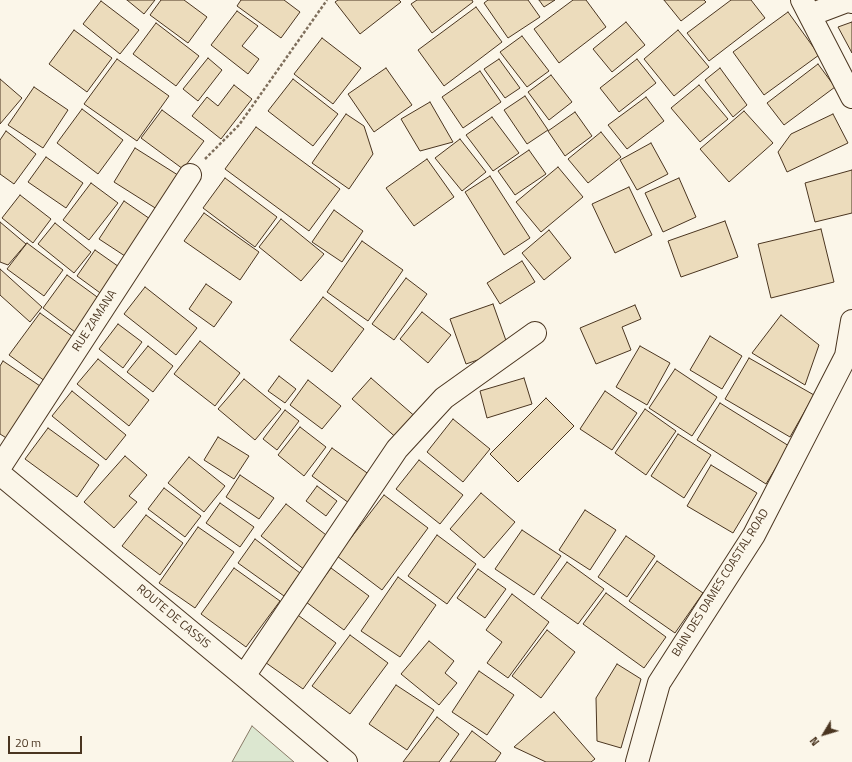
<!DOCTYPE html>
<style>
body{margin:0}
#map{position:relative;width:852px;height:762px;overflow:hidden;background:#fbf6e9;font-family:"Titillium Web",sans-serif}
canvas{display:block}
.north{position:absolute;left:804px;top:714px;width:40px;height:40px;-webkit-text-stroke:3px #fbf6e9;paint-order:stroke;rotate:232deg;font-size:11px;font-weight:700;line-height:16px;text-align:center;color:#4a3520}
.north::after{content:'';display:block;margin:auto;width:14px;height:18px;background:#4a3520;clip-path:polygon(50% 0,100% 100%,50% 72%,0 100%)}
.scale{position:absolute;left:8px;top:736px;width:74px;height:18px;box-sizing:border-box;border:2px solid #4a3520;border-top:0;padding-left:5px;font-size:12px;line-height:14px;white-space:nowrap;color:#4a3520;-webkit-text-stroke:3px #fbf6e9;paint-order:stroke}
</style>
<div id="map">
<canvas width="852" height="762"></canvas>
<div class="north">N</div>
<div class="scale">20 m</div>
</div>
<script>
const context = document.querySelector('canvas').getContext('2d');
context.lineJoin = 'round';
function paint(path, color) { context.fillStyle = color; context.fill(path, 'evenodd'); }
const poly = rows => new Path2D(rows.map(r => 'M' + r).join(''));
function strokePath(path, color, width, dash) { context.strokeStyle = color; context.lineWidth = width; context.lineCap = dash ? 'butt' : 'round'; context.setLineDash(dash || []); context.stroke(path); }
function label(font, color, halo, rows, align = 'center') {
  context.font = font + ' "Titillium Web",sans-serif'; context.lineWidth = 3; context.setLineDash([]); context.textBaseline = 'middle'; context.strokeStyle = halo; context.fillStyle = color; for (const [text, x, y, turn = 0] of rows) {
    context.save(); context.translate(x, y); context.rotate((+turn || 0) * Math.PI / 180); context.textAlign = isNaN(turn) ? turn : align; if (halo) context.strokeText(text, 0, 0); context.fillText(text, 0, 0); context.restore();
  }
}
const green = poly([
 [252,726,294,762,232,762,252,726]
]);
paint(green, '#dce7d0');
strokePath(green, '#887966', 1);
const building = poly([
 [127,0,155,0,144,14,127,0],
 [161,0,184,0,207,17,188,43,150,15,161,0],
 [241,0,284,0,300,12,281,38,237,6,241,0],
 [338,0,399,0,401,2,360,34,335,2,338,0],
 [417,0,472,0,473,2,432,33,411,4,417,0],
 [488,0,528,0,540,17,508,38,484,3,488,0],
 [539,0,555,0,544,7,539,0],
 [573,0,586,0,606,27,559,63,534,29,573,0],
 [664,0,704,0,706,2,681,21,664,0],
 [731,0,751,0,765,18,709,61,687,33,731,0],
 [101,1,139,30,120,54,83,24,101,1],
 [476,7,502,42,444,86,418,50,476,7],
 [237,11,258,26,242,46,259,59,248,74,211,45,237,11],
 [788,12,819,55,764,95,733,52,788,12],
 [626,22,645,45,612,72,593,49,626,22],
 [852,22,852,53,838,27,852,22],
 [156,23,199,56,176,86,133,54,156,23],
 [74,30,112,58,87,92,49,64,74,30],
 [678,30,709,67,674,96,644,59,678,30],
 [522,36,549,71,527,87,500,52,522,36],
 [322,38,361,68,333,104,294,74,322,38],
 [208,58,222,70,198,101,183,89,208,58],
 [117,59,169,96,137,141,84,104,117,59],
 [499,59,520,88,505,98,484,69,499,59],
 [637,59,656,83,619,112,600,88,637,59],
 [818,64,835,87,784,125,767,103,818,64],
 [386,68,412,105,374,132,348,94,386,68],
 [720,68,747,105,733,117,705,80,720,68],
 [480,71,501,102,463,128,442,97,480,71],
 [551,75,572,102,549,120,528,92,551,75],
 [0,79,22,98,0,124,0,79],
 [293,79,338,114,313,146,268,111,293,79],
 [234,85,252,99,221,139,192,116,207,97,218,106,234,85],
 [699,85,728,119,700,142,671,108,699,85],
 [34,87,68,110,43,148,8,125,34,87],
 [525,96,548,130,527,144,504,110,525,96],
 [646,97,664,121,627,149,608,125,646,97],
 [430,102,453,142,420,151,401,119,430,102],
 [82,109,123,140,98,174,57,143,82,109],
 [162,110,204,141,183,169,141,138,162,110],
 [744,111,773,143,729,182,700,149,744,111],
 [575,112,592,136,565,156,548,131,575,112],
 [346,114,364,126,373,154,349,189,312,163,346,114],
 [833,114,848,143,787,172,778,152,791,134,833,114],
 [492,117,519,153,493,171,466,135,492,117],
 [256,127,340,189,309,231,225,169,256,127],
 [6,131,36,154,14,184,0,174,0,140,6,131],
 [601,132,621,157,588,183,568,159,601,132],
 [460,139,486,172,462,191,435,158,460,139],
 [651,143,668,174,637,190,620,160,651,143],
 [135,148,181,177,160,211,114,182,135,148],
 [529,150,546,174,515,195,498,171,529,150],
 [46,157,83,183,66,208,28,182,46,157],
 [427,159,454,197,414,226,386,188,427,159],
 [558,167,583,197,541,232,516,202,558,167],
 [852,170,852,213,815,222,805,183,852,170],
 [490,176,530,238,504,255,465,192,490,176],
 [225,178,277,217,255,247,203,208,225,178],
 [679,178,696,217,663,232,645,193,679,178],
 [91,183,118,203,89,240,63,220,91,183],
 [629,187,652,235,615,253,592,204,629,187],
 [20,195,51,219,33,243,2,218,20,195],
 [124,201,153,221,128,258,99,239,124,201],
 [334,210,363,231,342,262,312,242,334,210],
 [204,213,259,252,240,280,184,241,204,213],
 [281,219,324,254,301,281,259,247,281,219],
 [725,221,738,257,681,277,668,241,725,221],
 [0,222,26,244,8,265,0,262,0,222],
 [55,223,91,252,74,273,38,244,55,223],
 [821,229,834,282,771,298,758,244,821,229],
 [549,230,571,258,544,280,522,253,549,230],
 [362,241,403,270,368,321,327,292,362,241],
 [27,243,63,270,44,296,7,269,27,243],
 [95,250,122,269,103,295,77,276,95,250],
 [522,261,535,282,500,304,487,283,522,261],
 [0,269,42,307,30,322,0,295,0,269],
 [67,275,104,302,79,335,43,308,67,275],
 [406,278,427,294,394,340,372,324,406,278],
 [206,284,232,302,214,327,189,309,206,284],
 [145,287,197,328,176,355,124,314,145,287],
 [323,297,364,329,332,372,290,340,323,297],
 [493,304,509,349,466,364,450,319,493,304],
 [635,305,641,319,622,327,631,350,596,364,580,328,635,305],
 [422,312,451,335,428,363,400,339,422,312],
 [40,313,80,342,49,384,9,355,40,313],
 [781,315,819,345,805,385,752,353,781,315],
 [118,324,142,342,123,368,99,349,118,324],
 [710,336,742,356,722,389,690,370,710,336],
 [200,341,240,373,215,406,174,374,200,341],
 [148,346,173,366,153,392,127,372,148,346],
 [640,346,670,363,647,405,616,387,640,346],
 [749,358,814,395,790,437,725,399,749,358],
 [98,359,149,400,129,426,77,384,98,359],
 [3,361,43,388,8,439,0,434,0,366,3,361],
 [675,369,717,397,692,436,649,408,675,369],
 [279,376,296,389,285,403,268,391,279,376],
 [371,378,418,419,399,440,352,399,371,378],
 [524,378,532,404,487,418,480,391,524,378],
 [244,379,281,409,255,440,218,409,244,379],
 [308,380,341,406,322,429,290,405,308,380],
 [72,391,126,435,106,460,52,416,72,391],
 [605,391,637,413,612,450,580,429,605,391],
 [546,398,574,426,518,482,490,454,546,398],
 [720,403,789,446,766,484,697,440,720,403],
 [645,409,676,431,646,475,615,453,645,409],
 [285,410,299,421,277,450,263,439,285,410],
 [453,419,490,449,463,482,427,452,453,419],
 [300,427,326,447,304,476,278,455,300,427],
 [48,428,99,465,77,497,25,459,48,428],
 [678,434,711,455,684,498,651,476,678,434],
 [218,437,249,456,234,479,204,460,218,437],
 [332,448,370,475,349,503,312,476,332,448],
 [125,456,147,475,129,496,137,502,114,528,84,502,125,456],
 [189,457,225,486,204,512,168,483,189,457],
 [419,460,463,495,440,524,396,489,419,460],
 [711,465,757,493,733,533,687,506,711,465],
 [240,475,274,498,259,519,226,497,240,475],
 [317,486,337,501,326,516,306,501,317,486],
 [164,488,201,516,185,537,148,509,164,488],
 [481,493,515,522,484,558,450,529,481,493],
 [384,495,428,528,382,590,337,556,384,495],
 [220,503,254,527,240,547,206,523,220,503],
 [286,504,330,538,305,570,261,536,286,504],
 [585,510,616,530,590,570,559,550,585,510],
 [146,515,183,543,160,575,122,546,146,515],
 [198,527,234,552,195,608,159,583,198,527],
 [522,530,561,556,534,595,495,569,522,530],
 [437,535,476,564,447,604,408,576,437,535],
 [626,536,655,556,627,597,598,577,626,536],
 [255,539,300,573,284,596,238,563,255,539],
 [657,561,703,593,675,633,629,601,657,561],
 [567,562,604,589,578,624,541,598,567,562],
 [234,568,280,601,246,647,201,614,234,568],
 [331,568,369,596,344,630,306,602,331,568],
 [478,569,506,589,485,618,457,598,478,569],
 [398,577,436,605,400,657,361,631,398,577],
 [606,593,666,637,644,668,583,624,606,593],
 [512,594,549,622,508,678,487,663,502,642,486,630,512,594],
 [295,613,336,643,303,689,262,660,295,613],
 [547,630,575,652,541,698,512,676,547,630],
 [350,635,388,663,350,714,312,686,350,635],
 [429,641,454,661,445,673,457,683,439,705,401,674,429,641],
 [617,664,641,679,621,748,597,741,596,698,617,664],
 [479,671,514,695,487,735,452,712,479,671],
 [396,685,434,710,407,750,369,724,396,685],
 [554,712,595,759,591,762,546,762,514,747,554,712],
 [437,717,459,734,439,762,403,762,437,717],
 [472,731,501,753,495,762,450,762,472,731]
]);
paint(building, '#ecdcbc');
strokePath(building, '#4a3520', 1);
const minor = poly([
 [802,0,852,97],
 [810,15,847,1,852,2],
 [0,467,190,175],
 [0,474,244,676,346,762],
 [244,676,397,449,444,398,535,333],
 [637,762,659,683,754,535,846,356,852,321]
]);
strokePath(minor, '#4a3520', 24);
strokePath(poly([
 [205,159,239,125,327,0]
]), '#7f6f5c', 2.5, [3, 2]);
strokePath(minor, '#fbf6e9', 22);
label('12px', '#4a3520', '#fbf6e9', [
 ["RUE ZAMANA",95,321,-57],
 ["BAIN DES DAMES COASTAL ROAD",721,583,-58],
 ["ROUTE DE CASSIS",173,617,40]
]);
</script>
